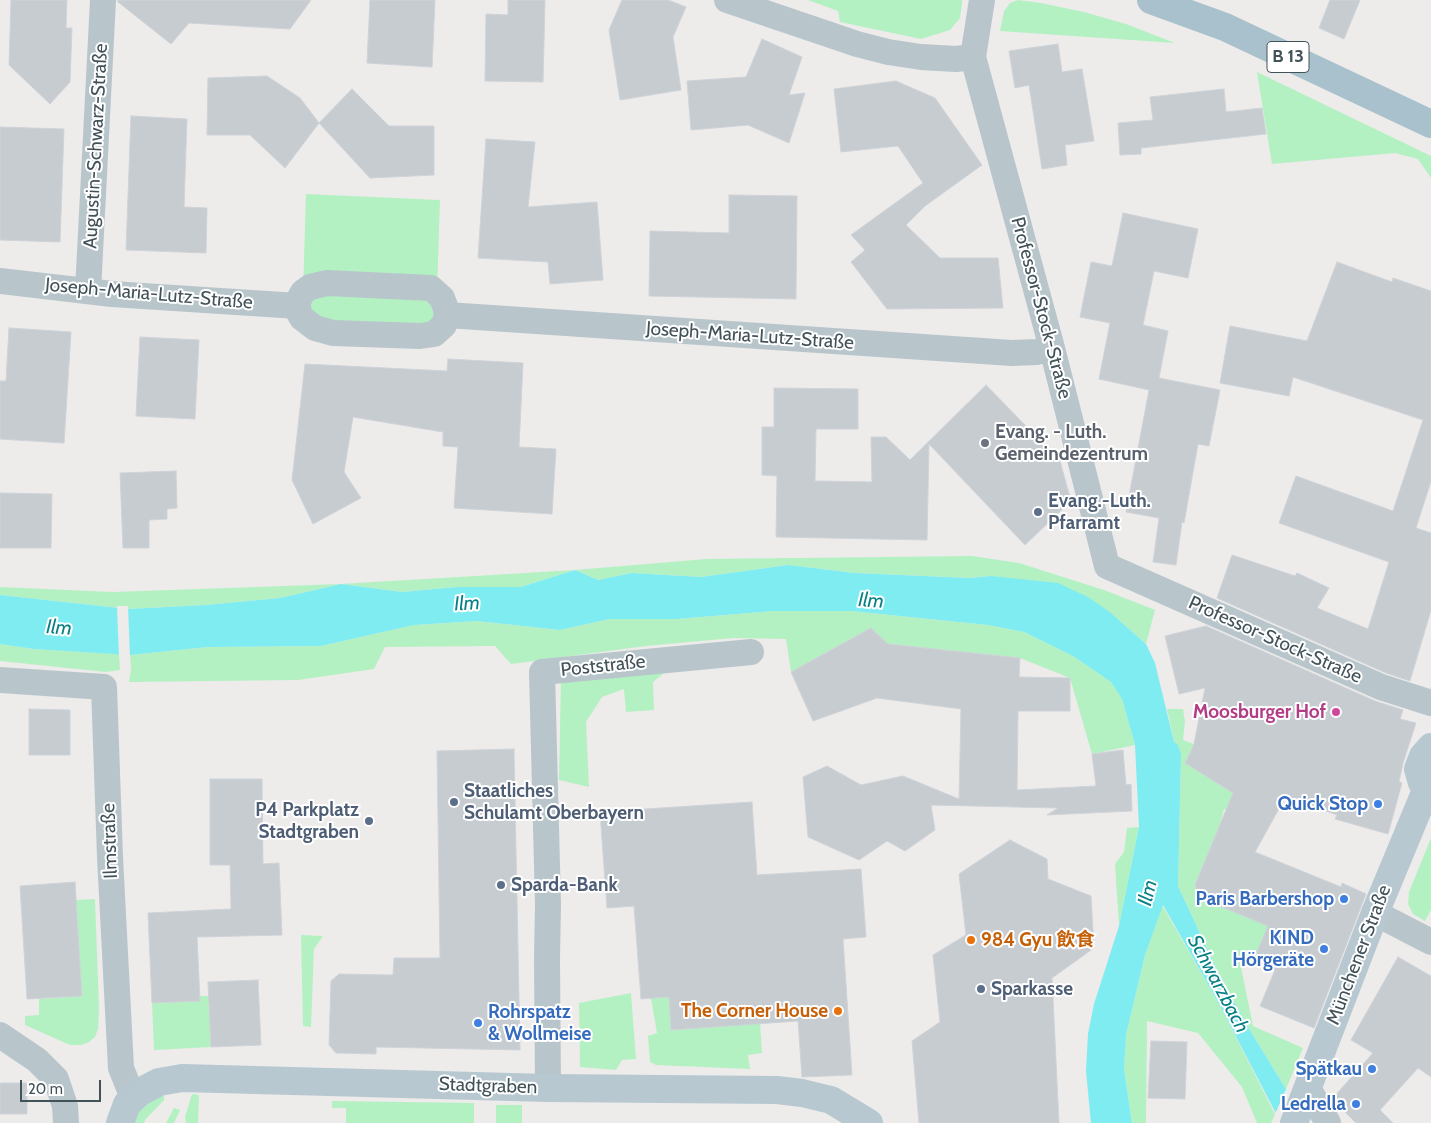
<!DOCTYPE html>
<meta charset="utf-8">
<style>
body{margin:0}
#map{position:relative;width:1431px;height:1123px;overflow:hidden;background:#eeebeb;font-family:Cabin,sans-serif}
canvas{display:block}
.scale{position:absolute;left:20px;top:1080px;width:81px;height:22px;box-sizing:border-box;border:2px solid #425259;border-top:0;padding-left:6px;font-size:15px;line-height:18px;white-space:nowrap;color:#425259;-webkit-text-stroke:4px #fff;paint-order:stroke}
</style>
<div id="map">
<canvas width="1431" height="1123"></canvas>
<div class="scale">20 m</div>
</div>
<script>
const context = document.querySelector('canvas').getContext('2d');
context.lineJoin = 'round';
function paint(path, color) { context.fillStyle = color; context.fill(path, 'evenodd'); }
const poly = rows => new Path2D(rows.map(r => 'M' + r).join(''));
function strokePath(path, color, width, dash) { context.strokeStyle = color; context.lineWidth = width; context.lineCap = dash ? 'butt' : 'round'; context.setLineDash(dash || []); context.stroke(path); }
function label(font, color, halo, rows, align = 'center') {
  context.font = font + ' Cabin,"Noto Sans SC",sans-serif'; context.lineWidth = 4; context.setLineDash([]); context.textBaseline = 'middle'; context.strokeStyle = halo; context.fillStyle = color; for (const [text, x, y, turn = 0] of rows) {
    context.save(); context.translate(x, y); context.rotate((+turn || 0) * Math.PI / 180); context.textAlign = isNaN(turn) ? turn : align; if (halo) context.strokeText(text, 0, 0); context.fillText(text, 0, 0); context.restore();
  }
}
paint(poly([
 [808,0,962,0,962,4,960,18,950,30,921,39,840,22,838,11],
 [1018,0,1041,3,1084,12,1126,24,1175,43,1000,31,1004,11,1010,3],
 [1257,72,1431,156,1431,178,1418,159,1395,153,1272,164],
 [306,194,440,200,437,291,444,325,333,333,298,306,303,292],
 [972,556,1019,563,1104,590,1155,610,1146,644,1111,613,991,576,969,578,855,573,788,565,701,577,632,573,598,580,575,570,521,587,457,587,402,592,341,584,280,598,206,605,128,609,0,595,0,587,113,592,341,584,575,570,706,559],
 [773,611,851,611,988,625,1024,632,1073,656,1111,682,1122,699,1135,745,1092,754,1070,678,1020,658,888,644,871,628,791,672,786,639,734,638,646,646,511,664,495,646,385,647,374,669,298,680,129,682,131,669,130,655,208,647,321,646,414,625,477,621,560,630,609,619,677,619],
 [0,644,34,649,119,654,120,670,106,672,0,661],
 [672,663,663,674,653,682,654,710,626,712,624,689,602,697,586,722,589,787,559,780,561,678],
 [1167,709,1183,709,1185,722,1183,740,1194,744,1185,763,1252,805,1246,818,1224,809,1220,824,1195,885,1200,898,1271,927,1262,940,1253,961,1239,957,1253,1026,1303,1048,1286,1089,1251,1032,1218,972,1178,886,1181,755,1174,742],
 [1139,827,1119,926,1115,864,1124,852,1127,828],
 [1431,838,1431,910,1425,921,1413,914,1408,904,1409,892],
 [95,899,99,1008,98,1029,95,1037,89,1042,81,1045,70,1045,25,1025,25,1016,39,1015,39,999,82,996,76,900],
 [1162,905,1219,1004,1275,1114,1271,1123,1257,1123,1242,1087,1198,1033,1147,1021,1146,1123,1132,1123,1124,1069,1126,1035,1145,955],
 [301,935,323,936,314,949,311,1027,303,1026],
 [631,993,636,1059,622,1060,616,1070,580,1067,579,1003],
 [200,996,209,996,211,1047,154,1050,152,1003,200,1001],
 [669,997,671,1030,760,1023,762,1053,748,1055,750,1069,656,1065,650,1062,648,1036,657,1033,651,998],
 [164,1094,164,1100,145,1120,144,1123,132,1123,133,1119,144,1104],
 [192,1094,199,1095,198,1123,186,1123,185,1117],
 [332,1101,474,1103,474,1123,346,1123,346,1108,332,1108],
 [496,1105,522,1105,522,1123,496,1123],
 [174,1108,180,1110,174,1123,166,1123]
]), '#b4f1c2');
paint(poly([
 [788,565,855,573,969,578,991,576,1058,583,1088,597,1111,613,1146,644,1155,663,1174,742,1178,745,1181,755,1178,886,1218,972,1251,1032,1286,1089,1313,1123,1281,1123,1219,1004,1163,905,1145,955,1126,1035,1124,1069,1132,1123,1091,1123,1086,1071,1088,1034,1094,1004,1119,926,1139,827,1135,745,1122,699,1111,682,1073,656,1024,632,988,625,851,611,773,611,677,619,609,619,560,630,477,621,414,625,321,646,208,647,130,655,34,649,0,644,0,595,128,609,206,605,280,598,341,584,402,592,457,587,521,587,575,570,598,580,632,573,701,577]
]), '#7eecf1');
paint(poly([
 [117,606,128,606,130,657,119,657],
 [1286,1089,1313,1123,1281,1123,1275,1114]
]), '#eeebeb');
const building = poly([
 [11,0,67,0,66,28,72,28,70,82,50,104,9,65,11,0],
 [118,0,311,0,290,29,189,23,171,44,118,2,118,0],
 [370,0,435,0,432,67,367,63,370,0],
 [508,0,545,0,543,82,485,81,486,14,508,15,508,0],
 [622,0,668,0,686,7,673,37,681,90,620,100,609,30,622,0],
 [1330,0,1360,0,1344,39,1319,28,1330,0],
 [762,39,802,57,789,95,805,93,789,143,748,125,691,130,687,81,746,77,762,39],
 [1058,44,1062,72,1082,69,1094,141,1065,145,1067,165,1042,169,1029,85,1015,88,1009,51,1058,44],
 [267,76,300,98,319,123,285,168,250,135,207,135,208,78,267,76],
 [896,81,935,98,982,165,925,206,906,225,940,258,998,258,1003,308,887,309,851,262,865,250,851,235,923,183,898,146,841,152,834,89,896,81],
 [352,89,389,126,434,126,434,175,370,178,319,123,352,89],
 [1224,89,1226,112,1262,108,1266,134,1141,148,1141,154,1120,155,1118,123,1153,120,1150,97,1224,89],
 [131,116,187,119,184,207,207,208,206,253,126,250,131,116],
 [0,127,64,129,60,242,0,240,0,127],
 [486,139,535,142,528,207,597,202,603,280,550,284,548,262,478,258,486,139],
 [729,195,797,196,796,299,649,296,650,231,729,233,729,195],
 [1123,213,1198,229,1188,278,1154,271,1143,325,1168,331,1159,378,1220,390,1209,446,1198,444,1184,523,1182,522,1176,565,1153,562,1159,518,1126,512,1149,390,1099,379,1110,323,1080,317,1091,262,1112,266,1123,213],
 [1337,262,1392,282,1393,278,1431,291,1431,481,1416,528,1431,533,1431,610,1410,681,1386,673,1217,598,1232,555,1295,576,1297,573,1329,588,1317,608,1368,629,1389,562,1279,523,1296,476,1393,511,1423,420,1293,377,1289,396,1220,383,1230,326,1307,341,1337,262],
 [9,328,71,332,64,443,0,439,0,381,6,381,9,328],
 [140,337,199,340,195,419,136,416,140,337],
 [448,359,523,363,519,447,556,449,552,514,454,508,458,447,443,446,443,432,353,417,344,472,361,498,313,524,292,480,305,364,447,371,448,359],
 [986,385,1060,461,1071,501,1025,545,929,444,927,540,776,537,777,476,762,475,762,427,774,427,774,388,858,389,858,429,816,429,815,481,872,482,871,437,886,437,910,460,986,385],
 [176,471,177,508,167,509,167,519,149,520,149,548,123,548,120,473,176,471],
 [0,493,52,494,51,548,0,548,0,493],
 [1206,626,1375,701,1403,710,1400,719,1416,723,1403,763,1399,782,1402,783,1388,834,1335,819,1337,815,1286,796,1255,852,1341,887,1342,883,1366,894,1314,1028,1260,1006,1275,970,1253,961,1268,926,1200,898,1195,885,1233,793,1185,763,1194,744,1205,688,1179,694,1165,636,1206,626],
 [871,628,888,644,1020,658,1019,677,1070,678,1070,711,1018,711,1017,790,1096,786,1092,754,1123,750,1126,785,1131,784,1132,811,1047,815,1058,808,931,805,935,830,905,851,887,841,859,860,808,837,803,777,827,766,861,785,903,776,959,799,961,709,877,698,813,721,791,672,871,628],
 [29,709,70,710,70,755,29,755,29,709],
 [514,749,520,1050,376,1047,376,1054,336,1053,329,1045,331,981,339,974,393,975,394,958,440,958,437,751,514,749],
 [210,779,262,779,263,864,279,863,282,935,197,937,200,1001,152,1003,148,913,231,909,230,865,210,865,210,779],
 [752,802,757,875,861,869,866,937,843,939,852,1075,802,1077,798,1021,671,1030,669,997,641,999,634,906,607,908,600,812,752,802],
 [1010,840,1047,859,1048,879,1091,896,1094,948,1052,978,1059,1123,919,1123,912,1041,940,1022,933,955,966,935,959,874,1010,840],
 [75,882,82,996,27,999,20,886,75,882],
 [1398,957,1431,976,1431,1077,1418,1068,1380,1110,1393,1123,1356,1123,1332,1099,1373,1053,1351,1040,1398,957],
 [258,980,261,1045,211,1047,208,982,258,980],
 [1151,1041,1187,1042,1185,1099,1148,1098,1151,1041],
 [0,1083,27,1083,27,1114,0,1114,0,1083]
]);
paint(building, '#c7ccd1');
strokePath(building, '#ced3d8', 1);
strokePath(poly([
 [727,0,857,44,888,52,921,57,956,59,973,57],
 [982,0,973,57,1052,348,1107,566,1381,687,1431,703],
 [0,281,112,294,298,306],
 [327,283,431,288,442,298,445,306,447,315,444,325,434,334,420,336,333,333,315,328,302,318,298,311,298,301,303,292,310,287,327,283],
 [88,291,103,0],
 [447,315,1012,353,1037,352,1052,348],
 [0,680,104,687,110,857,121,1068,133,1098],
 [1375,913,1431,942],
 [0,1035,37,1060,56,1079,65,1106,66,1123],
 [548,1088,547,959,548,904,542,672,751,652],
 [1308,1088,1328,1123]
]), '#b8c6cc', 26);
strokePath(poly([
 [1431,747,1423,756,1418,769,1422,783,1431,791],
 [120,1123,127,1104,140,1092,159,1082,182,1078,548,1088,777,1090,802,1093,831,1100,869,1123],
 [1294,1123,1375,913,1427,788]
]), '#b7c8d1', 28);
strokePath(poly([
 [1151,0,1225,27,1431,124]
]), '#a8c1cd', 28);
for (const [x, y, r, color] of [
 [985,443,5,"#6b7280"],
 [1038,512,5,"#5c6f8a"],
 [1336,712,5,"#d1479c"],
 [454,802,5,"#5c6f8a"],
 [1378,804,5,"#3f7fe0"],
 [369,821,5,"#5c6f8a"],
 [501,885,5,"#5c6f8a"],
 [1344,899,5,"#3f7fe0"],
 [971,940,5,"#e8710a"],
 [1324,949,5,"#3f7fe0"],
 [981,989,5,"#5c6f8a"],
 [838,1011,5,"#e8710a"],
 [478,1023,5,"#3f7fe0"],
 [1372,1069,5,"#3f7fe0"],
 [1356,1104,5,"#3f7fe0"]
]) { const dot = new Path2D(); dot.arc(x, y, r, 0, 2 * Math.PI); context.fillStyle = color; context.fill(dot); strokePath(dot, '#fff', 2); }
for (const [x, y, w] of [
 [1288,57,42]
]) { const box = new Path2D(); box.roundRect(x - w / 2, y - 15.5, w, 31, 4); context.fillStyle = '#fff'; context.fill(box); strokePath(box, '#425259', 1); }
label('bold 18px', '#425259', null, [
 ["B 13",1288,57]
]);
label('19px', '#425259', '#fff', [
 ["Augustin-Schwarz-Straße",96,146,-87],
 ["Joseph-Maria-Lutz-Straße",149,294,5],
 ["Professor-Stock-Straße",1041,308,75],
 ["Joseph-Maria-Lutz-Straße",750,336,4],
 ["Professor-Stock-Straße",1275,640,24],
 ["Poststraße",603,666,-6],
 ["Ilmstraße",110,841,-92],
 ["Münchener Straße",1359,955,-69],
 ["Stadtgraben",488,1086,2]
]);
label('bold 19px', '#5b616d', '#fff', [
 ["Evang. - Luth.",995,432],
 ["Gemeindezentrum",995,454]
], 'left');
label('bold 19px', '#4e5e75', '#fff', [
 ["Evang.-Luth.",1048,501],
 ["Pfarramt",1048,523],
 ["Staatliches",464,791],
 ["Schulamt Oberbayern",464,813],
 ["P4 Parkplatz",359,810,"right"],
 ["Stadtgraben",359,832,"right"],
 ["Sparda-Bank",511,885],
 ["Sparkasse",991,989]
], 'left');
label('bold 19px', '#b23c85', '#fff', [
 ["Moosburger Hof",1326,712]
], 'right');
label('bold 19px', '#366cbe', '#fff', [
 ["Quick Stop",1368,804],
 ["Paris Barbershop",1334,899],
 ["KIND",1314,938],
 ["Hörgeräte",1314,960],
 ["Rohrspatz",488,1012,"left"],
 ["& Wollmeise",488,1034,"left"],
 ["Spätkau",1362,1069],
 ["Ledrella",1346,1104]
], 'right');
label('bold 19px', '#c56008', '#fff', [
 ["984 Gyu 飲食",981,940],
 ["The Corner House",828,1011,"right"]
], 'left');
label('italic 20px', '#068085', '#fff', [
 ["Ilm",871,601,4],
 ["Ilm",467,604,-3],
 ["Ilm",59,628,4],
 ["Ilm",1148,893,-76],
 ["Schwarzbach",1218,984,62]
]);
</script>
